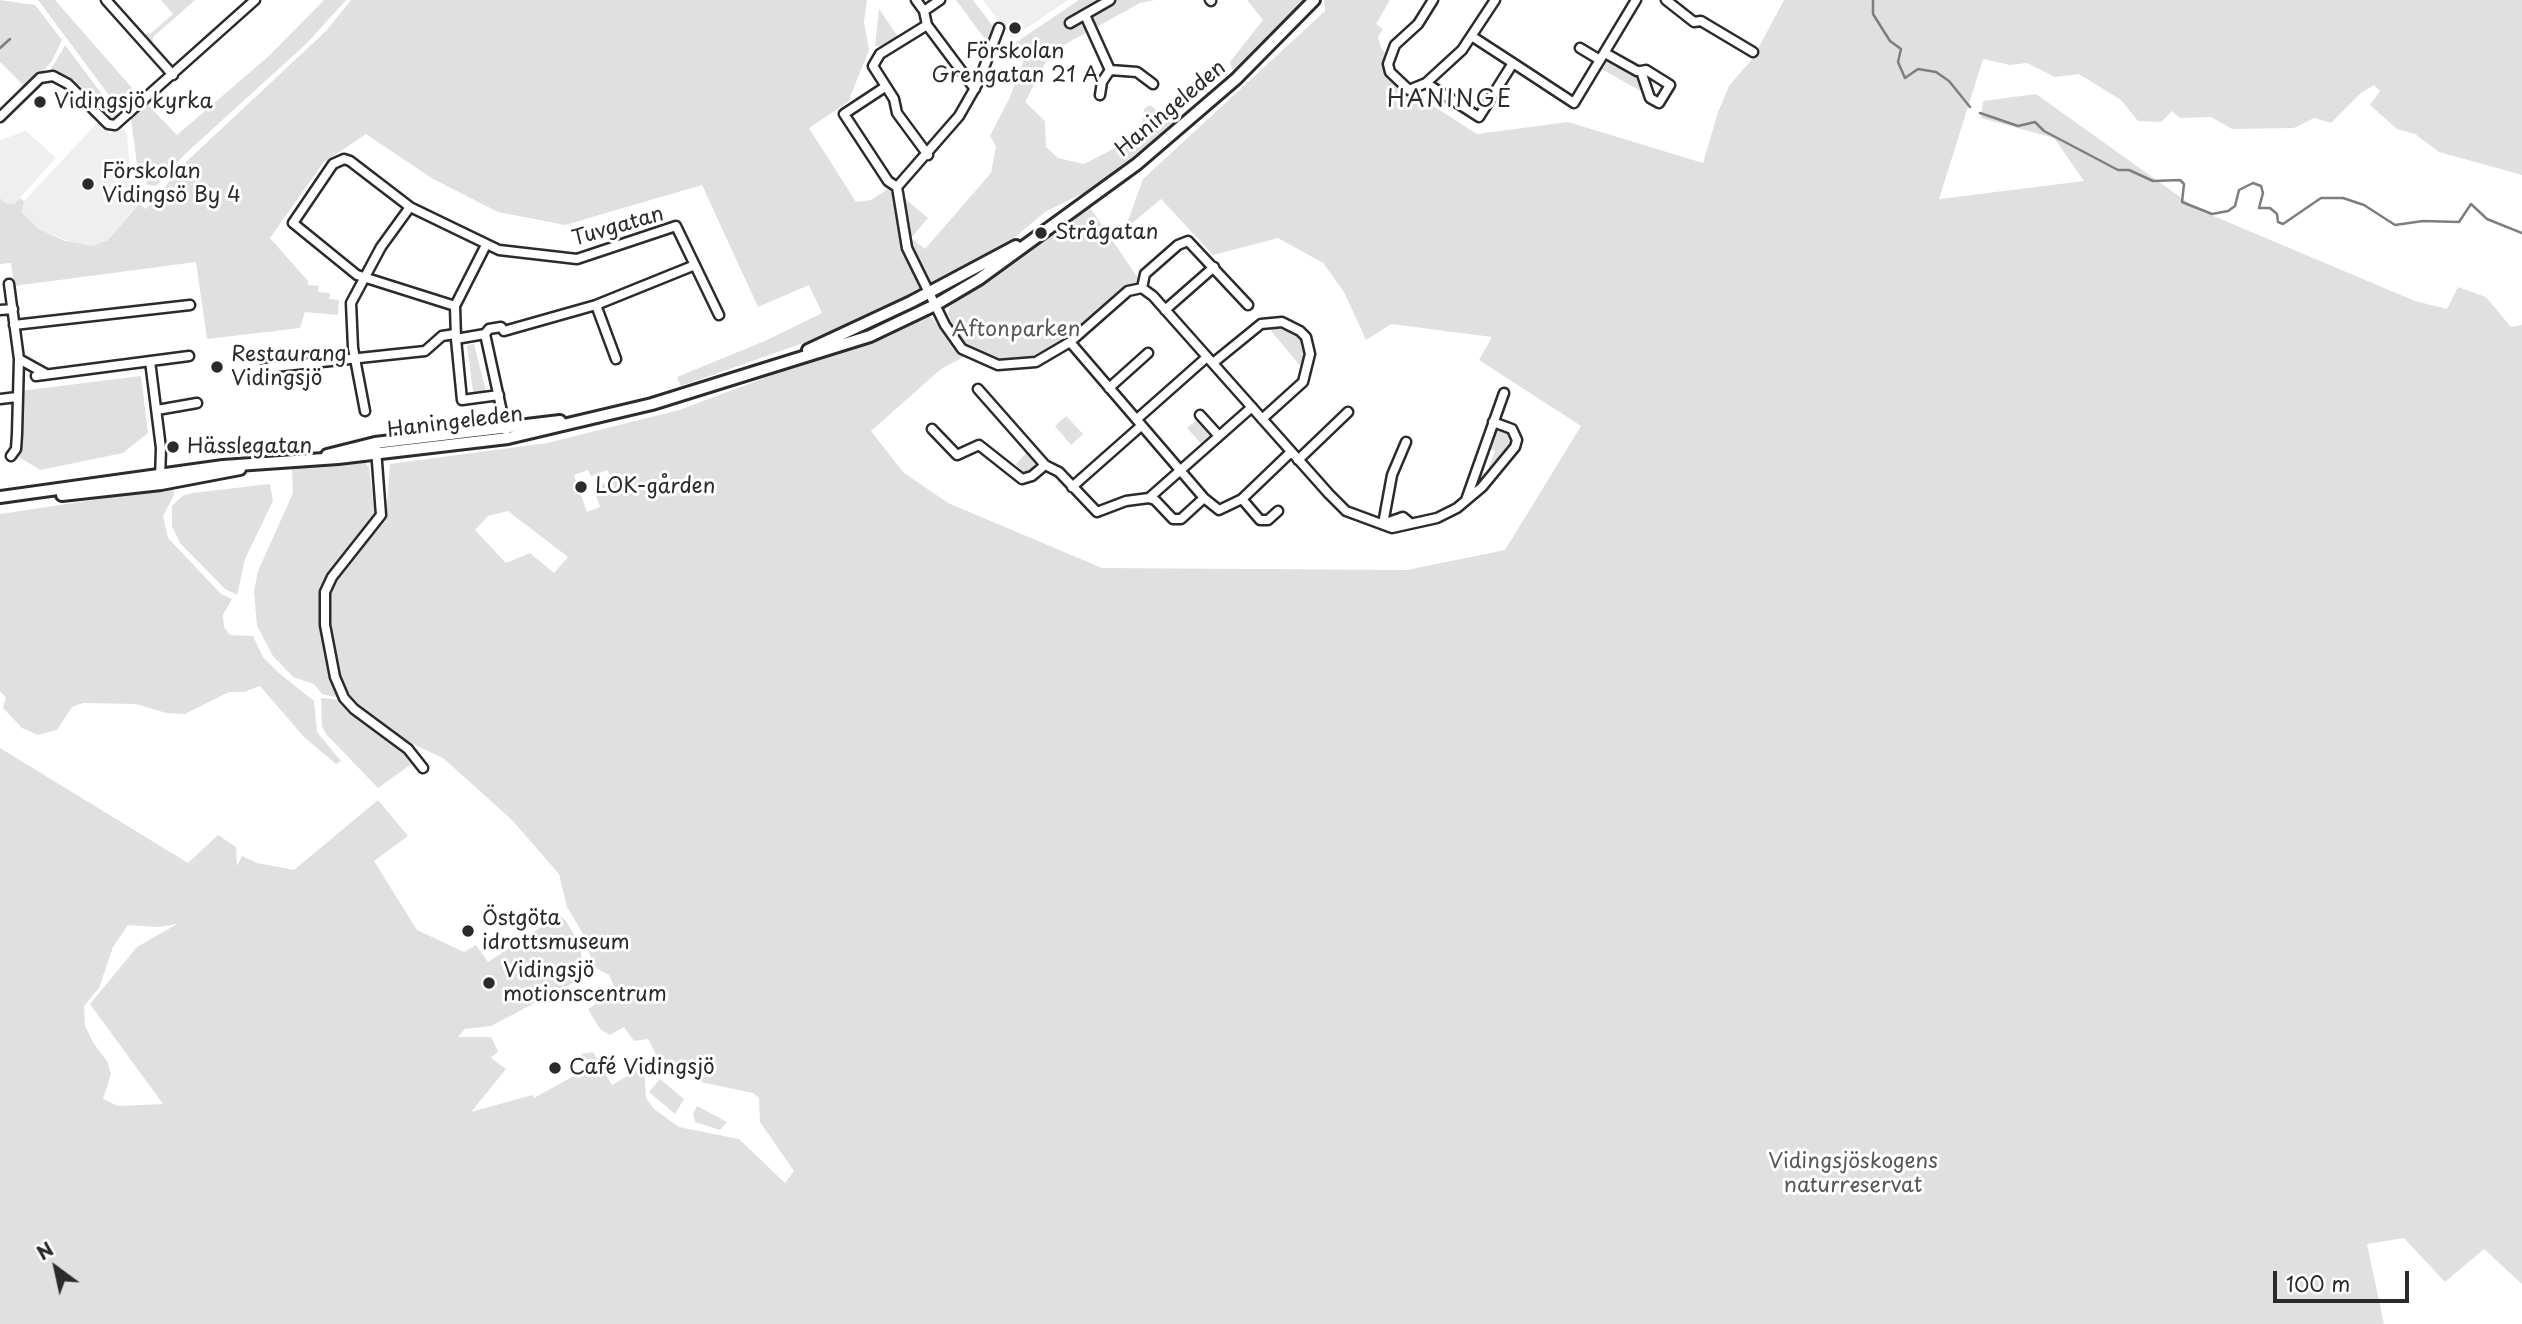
<!DOCTYPE html>
<meta charset="utf-8">
<style>
body{margin:0}
#map{position:relative;width:2522px;height:1324px;overflow:hidden;background:#fff;font-family:"Playpen Sans",sans-serif}
canvas{display:block}
.north{position:absolute;left:21px;top:1233px;width:70px;height:70px;-webkit-text-stroke:5px #fff;paint-order:stroke;rotate:327deg;font-size:19px;font-weight:700;line-height:28px;text-align:center;color:#2b2b2b}
.north::after{content:'';display:block;margin:auto;width:24px;height:32px;background:#2b2b2b;clip-path:polygon(50% 0,100% 100%,50% 72%,0 100%)}
.scale{position:absolute;left:2273px;top:1271px;width:136px;height:32px;box-sizing:border-box;border:4px solid #2b2b2b;border-top:0;padding-left:9px;font-size:21px;line-height:24px;white-space:nowrap;color:#2b2b2b;-webkit-text-stroke:5px #fff;paint-order:stroke}
</style>
<div id="map">
<canvas width="2522" height="1324"></canvas>
<div class="north">N</div>
<div class="scale">100 m</div>
</div>
<script>
const context = document.querySelector('canvas').getContext('2d');
context.lineJoin = 'round';
function paint(path, color) { context.fillStyle = color; context.fill(path, 'evenodd'); }
const poly = rows => new Path2D(rows.map(r => 'M' + r).join(''));
function strokePath(path, color, width, dash) { context.strokeStyle = color; context.lineWidth = width; context.lineCap = dash ? 'butt' : 'round'; context.setLineDash(dash || []); context.stroke(path); }
function label(font, color, halo, rows, align = 'center') {
  context.font = font + ' "Playpen Sans",sans-serif'; context.lineWidth = 6; context.setLineDash([]); context.textBaseline = 'middle'; context.strokeStyle = halo; context.fillStyle = color; for (const [text, x, y, turn = 0] of rows) {
    context.save(); context.translate(x, y); context.rotate((+turn || 0) * Math.PI / 180); context.textAlign = isNaN(turn) ? turn : align; if (halo) context.strokeText(text, 0, 0); context.fillText(text, 0, 0); context.restore();
  }
}
paint(poly([
 [983,0,1068,0,1012,38],
 [98,122,110,134,121,125,127,134,130,172,145,196,108,240,93,246,80,246,39,229,22,213,24,201],
 [26,131,56,158,14,204,7,204,0,198,0,140]
]), '#efefef');
paint(poly([
 [0,0,35,5,62,40,52,61,27,89,0,62],
 [38,0,55,0,140,97,123,114],
 [161,0,195,0,153,37,153,45,142,34,150,34,173,14],
 [324,0,346,0,307,43,183,156,156,186,148,185,137,164,131,119,134,113,149,100,149,106,177,135,270,55],
 [351,0,867,0,864,22,869,50,848,102,809,128,856,202,871,200,891,187,928,218,911,238,925,249,991,173,996,146,990,136,1009,99,1025,57,1015,43,1079,0,1155,0,1140,3,1051,52,1025,102,1045,121,1046,147,1058,158,1084,164,1113,149,1142,124,1144,109,1150,105,1173,124,1092,189,1045,212,1002,248,938,283,832,333,681,386,677,377,767,340,822,313,809,285,758,307,702,185,565,225,498,212,433,179,366,134,323,163,270,238,308,281,308,285,319,286,318,292,330,293,329,299,339,300,338,315,305,312,300,328,207,339,196,262,14,286,11,263,0,264,0,198,7,204,14,204,20,198,24,201,22,213,39,229,65,241,93,246,108,240,139,204,146,209,187,161,326,31],
 [956,0,973,0,995,29,990,46],
 [1247,0,1305,0,1233,72,1230,62,1263,20],
 [1324,0,1390,0,1376,24,1383,29,1378,37,1381,48,1391,59,1385,75,1477,134,1568,122,1703,163,1718,112,1729,86,1753,58,1784,0,2522,0,2522,175,2439,152,2415,134,2397,129,2370,105,2380,91,2374,85,2361,93,2331,123,2314,118,2294,128,2232,129,2211,117,2180,118,2172,111,2161,122,2138,121,2121,100,2079,74,2055,77,2027,63,2010,65,1983,59,1939,199,2084,181,2054,138,1981,118,1983,101,2036,94,2197,209,2415,301,2447,309,2458,287,2486,297,2511,327,2522,325,2522,1284,2484,1249,2445,1282,2404,1238,2367,1244,2384,1324,0,1324,0,748,188,863,218,835,236,847,237,866,242,856,257,863,294,870,378,800,408,836,374,861,417,930,464,952,476,945,488,962,559,915,566,921,580,945,583,966,573,983,491,1026,465,1029,458,1037,491,1037,498,1051,491,1058,506,1069,471,1112,532,1095,534,1098,588,1068,581,1054,593,1052,612,1085,644,1066,646,1098,654,1109,679,1127,739,1139,785,1183,794,1171,760,1122,759,1098,753,1093,696,1081,672,1062,657,1056,648,1039,634,1041,624,1027,610,1035,600,1029,588,1009,616,990,609,975,594,967,582,932,567,907,559,874,512,820,443,758,402,739,357,706,348,695,337,667,332,643,331,595,336,577,386,520,390,464,547,443,679,410,895,329,924,315,932,318,964,357,941,369,871,431,903,472,948,503,1102,568,1407,570,1505,550,1581,426,1479,360,1492,337,1391,324,1366,340,1344,292,1323,263,1278,238,1213,255,1161,199,1125,229,1143,179,1325,11],
 [588,470,591,476,608,470,614,487,606,490,604,483,593,487,600,507,587,512,574,475],
 [508,511,568,557,554,573,530,553,506,563,475,530,488,516],
 [177,924,137,947,90,1004,163,1104,118,1106,103,1099,111,1074,107,1061,94,1044,85,1026,84,1006,99,988,113,947,128,925,158,927],
 [879,9,899,38,885,47,875,46],
 [65,45,119,117,116,120,109,119,75,80,70,84,49,73],
 [1609,59,1642,78,1646,94,1600,68],
 [1089,206,1140,281,1125,286,1051,351,1016,361,994,359,966,346,954,330,948,314,952,300],
 [1271,326,1284,326,1301,336,1307,354,1303,369,1271,331],
 [474,344,486,391,493,390,469,396,466,394,473,392,467,345],
 [141,376,148,433,123,453,40,470,19,457,20,391],
 [1066,416,1083,434,1071,445,1055,426],
 [1199,418,1211,432,1210,442,1204,447,1187,428],
 [1501,429,1508,430,1513,436,1513,445,1474,487,1479,471,1486,474,1495,451,1488,448,1492,434],
 [1028,451,1037,462,1037,467,1025,475,1016,464],
 [354,459,365,462,369,468,375,514,369,527,331,571,321,593,320,623,330,671,339,695,335,697,322,694,314,684,293,677,273,656,257,626,254,591,258,571,293,493,292,469],
 [270,484,273,501,245,559,237,595,225,589,180,543,172,526,172,506,182,496,192,493],
 [174,488,174,495,163,516,168,538,221,594,232,599,223,615,224,627,230,635,253,636,263,657,279,673,314,701,317,732,341,761,336,764,304,737,260,686,244,692,229,692,185,714,166,713,136,704,83,703,72,707,57,730,38,735,22,728,3,708,6,698,0,691,0,514],
 [321,698,341,700,403,750,413,763,378,788,326,734,322,726],
 [660,1079,684,1099,675,1114,649,1092],
 [697,1106,727,1122,720,1130,695,1122,693,1114]
]), '#e0e0e0');
strokePath(poly([
 [1873,0,1873,14,1890,41,1901,49,1898,62,1905,78,1918,69,1936,72,1949,81,1970,107],
 [0,48,10,39],
 [1980,113,2018,126,2035,122,2044,131,2118,170,2129,170,2153,181,2180,180,2184,184,2182,202,2212,214,2228,211,2235,206,2239,190,2253,183,2261,186,2263,193,2259,208,2270,208,2277,214,2278,222,2283,224,2321,198,2343,198,2364,205,2395,225,2423,221,2459,222,2471,204,2487,219,2522,233]
]), '#7e7e7e', 2.5);
const street = poly([
 [106,0,173,75],
 [916,0,924,11,927,25,880,54,873,66,894,99,897,113,928,155],
 [1210,0,1211,1],
 [1433,0,1418,24,1395,45,1388,64,1390,72,1409,90,1426,83,1479,117,1513,63,1574,103,1636,0],
 [1666,0,1694,22,1701,21,1753,52],
 [924,11,940,0],
 [1085,15,1110,70,1102,82,1100,95],
 [1070,23,1110,0],
 [927,25,975,89],
 [999,28,979,81,959,116,897,187,907,248,945,325,962,349,998,365,1036,362,1070,342,1128,291,1142,288,1153,296,1329,494,1346,511,1392,528,1437,518,1457,508,1482,487,1515,447,1517,440,1512,429,1493,422],
 [1473,37,1513,63],
 [1580,48,1600,60],
 [1605,53,1637,71,1641,71,1646,70,1670,85,1659,103,1650,98,1641,71],
 [1110,70,1137,72,1153,84],
 [1426,83,1462,50,1495,0],
 [885,87,844,114,888,181,897,187],
 [0,117,40,78,53,76,68,84,108,124,115,125,255,0],
 [9,284,19,359,46,374],
 [1142,288,1145,274,1178,245,1188,241,1248,305],
 [596,305,616,359],
 [455,306,357,275,293,223,333,164,344,159,350,161,410,207,499,250,577,259,676,226,719,315],
 [0,310,13,309],
 [1165,310,1214,267],
 [14,325,190,305],
 [485,334,506,430],
 [456,339,455,306,486,245],
 [1070,342,1204,498],
 [150,361,161,448,160,480],
 [1213,363,1261,324,1282,322,1300,331,1306,337,1310,354,1303,382,1262,419],
 [265,368,425,351,442,336,455,334],
 [36,376,189,356],
 [1109,388,1148,353],
 [978,389,1045,465,1059,472,1097,512,1126,501,1149,498,1155,500,1173,519,1181,519,1204,498,1219,510,1242,499,1291,452],
 [499,395,462,400,456,339,485,334,489,329,501,327,504,331,596,305,695,265],
 [0,399,17,397],
 [157,410,197,403],
 [365,411,353,348,351,303,381,247,410,207],
 [1200,415,1219,436],
 [1137,419,1207,357],
 [932,429,957,455,979,445,1022,479,1032,476,1045,465],
 [376,449,381,515,332,577,325,592,325,625,335,677,344,698,354,709,408,749,423,768],
 [11,456,16,449,17,434,19,359],
 [1298,460,1348,412],
 [1072,487,1141,426],
 [1149,498,1252,407],
 [1242,499,1260,520,1268,520,1278,511],
 [1466,500,1504,393],
 [1383,524,1392,475,1406,442],
 [1383,524,1403,517,1409,522]
]);
const secondary = poly([
 [808,350,911,302,1016,246],
 [327,455,375,443,560,421],
 [62,495,161,484,240,469],
 [0,497,223,466,338,458,508,438,652,404,870,336,935,305,979,279,1137,164,1236,79,1314,0]
]);
strokePath(street, '#2b2b2b', 13);
strokePath(secondary, '#2b2b2b', 16);
strokePath(street, '#fff', 8);
strokePath(secondary, '#fff', 10);
for (const [x, y, r, color] of [
 [1015,28,7,"#2b2b2b"],
 [40,102,7,"#2b2b2b"],
 [88,184,7,"#2b2b2b"],
 [1041,233,7,"#2b2b2b"],
 [217,367,7,"#2b2b2b"],
 [173,447,7,"#2b2b2b"],
 [581,487,7,"#2b2b2b"],
 [468,931,7,"#2b2b2b"],
 [489,983,7,"#2b2b2b"],
 [555,1068,7,"#2b2b2b"]
]) { const dot = new Path2D(); dot.arc(x, y, r, 0, 2 * Math.PI); context.fillStyle = color; context.fill(dot); strokePath(dot, '#fff', 2.5); }
label('21px', '#2b2b2b', '#fff', [
 ["Förskolan",1015,52,"center"],
 ["Grengatan 21 A",1015,76,"center"],
 ["Vidingsjö kyrka",54,102],
 ["Förskolan",102,172],
 ["Vidingsö By 4",102,196],
 ["Strågatan",1055,233],
 ["Restaurang",231,355],
 ["Vidingsjö",231,379],
 ["Hässlegatan",187,447],
 ["LOK-gården",595,487],
 ["Östgöta",482,919],
 ["idrottsmuseum",482,943],
 ["Vidingsjö",503,971],
 ["motionscentrum",503,995],
 ["Café Vidingsjö",569,1068]
], 'left');
label('21px', '#2b2b2b', '#fff', [
 ["Haningeleden",1171,109,-40],
 ["Tuvgatan",618,227,-16],
 ["Haningeleden",455,423,-7]
]);
label('21px', '#585858', '#fff', [
 ["Aftonparken",1016,330],
 ["Vidingsjöskogens",1853,1162],
 ["naturreservat",1853,1186]
]);
context.letterSpacing = '2px';
label('23px', '#2b2b2b', '#fff', [
 ["HANINGE",1450,101]
]);
context.letterSpacing = '0px';
</script>
